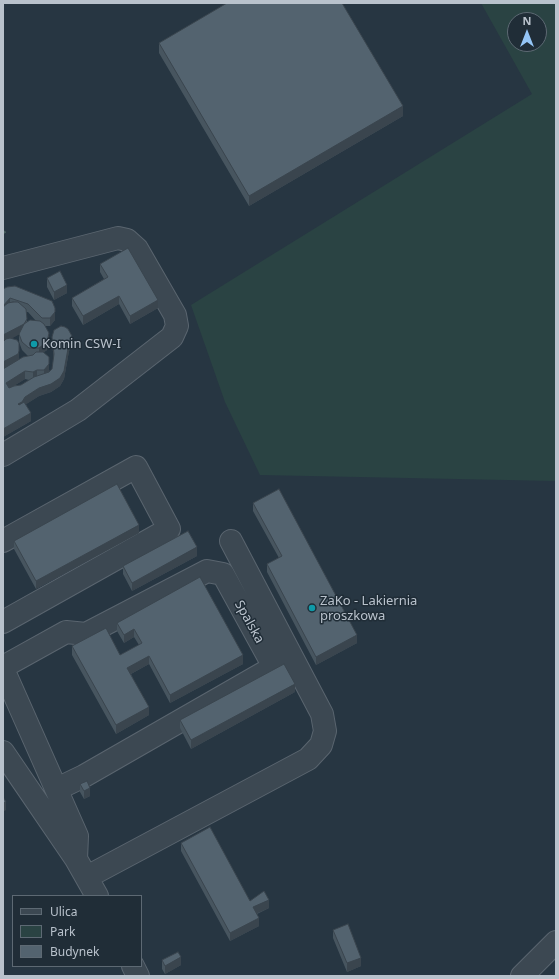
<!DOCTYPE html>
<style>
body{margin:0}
#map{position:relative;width:559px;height:979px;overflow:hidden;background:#273642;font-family:"Noto Sans",sans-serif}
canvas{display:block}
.frame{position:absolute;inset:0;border:4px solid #b9c2cc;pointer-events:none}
.legend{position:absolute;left:12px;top:895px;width:130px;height:72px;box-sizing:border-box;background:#202d37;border:1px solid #5d6973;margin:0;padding:5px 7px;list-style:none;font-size:12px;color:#b9c2cc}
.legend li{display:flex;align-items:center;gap:8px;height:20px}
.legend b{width:20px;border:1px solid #5d6973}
.north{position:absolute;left:507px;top:12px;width:40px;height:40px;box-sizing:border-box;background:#202d37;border:1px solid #5d6973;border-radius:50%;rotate:0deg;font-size:11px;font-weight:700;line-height:16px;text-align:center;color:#b9c2cc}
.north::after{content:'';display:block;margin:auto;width:14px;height:18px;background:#94c5f6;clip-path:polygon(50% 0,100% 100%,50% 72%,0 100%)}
</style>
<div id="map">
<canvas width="559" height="979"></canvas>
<div class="frame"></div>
<ul class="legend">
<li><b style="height:5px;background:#3c4852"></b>Ulica</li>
<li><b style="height:11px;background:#2a4343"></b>Park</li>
<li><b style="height:11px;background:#53636f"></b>Budynek</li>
</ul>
<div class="north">N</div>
</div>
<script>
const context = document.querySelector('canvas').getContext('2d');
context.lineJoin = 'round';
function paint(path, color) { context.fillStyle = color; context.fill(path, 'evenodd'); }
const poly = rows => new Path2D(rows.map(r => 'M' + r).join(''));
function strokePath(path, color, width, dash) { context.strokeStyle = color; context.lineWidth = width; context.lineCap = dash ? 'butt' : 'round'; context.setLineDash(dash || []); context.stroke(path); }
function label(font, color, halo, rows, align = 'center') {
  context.font = font + ' "Noto Sans",sans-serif'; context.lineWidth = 3; context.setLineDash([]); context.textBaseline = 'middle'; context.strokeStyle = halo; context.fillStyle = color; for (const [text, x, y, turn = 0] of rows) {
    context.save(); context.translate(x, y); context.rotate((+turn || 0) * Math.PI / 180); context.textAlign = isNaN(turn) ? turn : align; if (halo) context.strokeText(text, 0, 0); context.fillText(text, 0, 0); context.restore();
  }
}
paint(poly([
 [481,3,556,3,556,481,260,475,225,402,191,305,532,94],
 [515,20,539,20,539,44,515,44]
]), '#2a4343');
const minor = poly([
 [3,268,118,238,127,240,137,249,175,315,177,326,172,337,78,410,3,455],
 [3,541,136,467,169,529,3,622],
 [3,667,66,632,86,634,207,571,223,574,274,667,84,776,57,789],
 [3,669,77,836,76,859],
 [3,752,76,859,97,896],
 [87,877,308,759,321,745,325,731,322,714,231,541],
 [133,966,138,976],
 [522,976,556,942]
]);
strokePath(minor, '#5a656f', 24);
strokePath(poly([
 [3,233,8,230]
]), '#485f5f', 2.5, [3, 3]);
strokePath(minor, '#3c4852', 22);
paint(poly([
 [159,43,403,116,249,206,159,53],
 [100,264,158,308,130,324,119,304,83,325,72,306,72,298,104,279,100,272],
 [47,278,67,293,54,300,47,287],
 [3,289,55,316,55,320,50,326,45,326,49,341,47,350,44,352,49,371,52,369,54,358,52,345,52,337,72,344,69,351,64,379,60,386,51,392,39,396,26,404,31,421,3,437],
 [26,312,28,312,36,321,27,322],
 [19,334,19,342,22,350,28,356,19,360,19,359,12,338],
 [25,379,29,380,21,385,15,385],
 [253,503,357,643,316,665,267,572,267,564,279,558,253,511],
 [139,533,36,589,14,549,14,541],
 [197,556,132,591,123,574,123,566],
 [117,623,243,664,170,703,149,664,131,674,149,715,116,734,72,655,72,646,120,655,139,645,134,637,124,643,117,631],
 [295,692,191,749,180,728,180,720],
 [80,784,90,796,84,799,80,792],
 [181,843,250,901,269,908,257,914,259,926,230,941,181,851],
 [333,930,361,966,347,972,333,938],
 [162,960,181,965,165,974,162,969]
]), '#47555f');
paint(poly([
 [403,106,403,116,249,206,249,196],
 [67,285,67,293,54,300,54,292],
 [119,296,119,304,83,325,83,316],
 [10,298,10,306,3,314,3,306],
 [158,300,158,308,130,324,130,316],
 [55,308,55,320,50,326,50,318],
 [24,324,24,332,3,343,3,335],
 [49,333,49,341,47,350,39,356,39,348],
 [72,336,72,344,69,351,64,379,60,386,51,392,39,396,25,405,22,410,18,404,25,397,39,388,69,343],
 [19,351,19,359,18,362,3,370,3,362],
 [49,364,49,372,44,378,44,370],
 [37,370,37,378,33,381,33,372],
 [25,371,25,379,6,391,6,383],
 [31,413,31,421,3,437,3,429],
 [139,525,139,533,36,589,36,581],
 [197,547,197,556,132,591,132,583],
 [134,629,134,637,124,643,124,635],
 [357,635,357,643,316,665,316,657],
 [243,655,243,664,170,703,170,695],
 [149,656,149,664,127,676,127,668],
 [295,684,295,692,191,749,191,740],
 [149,707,149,715,116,734,116,725],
 [90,788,90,796,84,799,84,791],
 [6,802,6,810,3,812,3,803],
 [269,900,269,908,253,915,253,907],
 [259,918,259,926,230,941,230,933],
 [181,957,181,965,165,974,165,966],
 [361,958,361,966,347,972,347,963]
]), '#3a454e');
const building = poly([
 [227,3,342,3,403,106,249,196,159,43,227,3],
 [128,248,158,300,130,316,119,296,83,316,72,298,108,277,100,264,128,248],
 [60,271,67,285,54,292,47,278,60,271],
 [15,286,52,301,55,308,55,312,50,318,42,318,28,304,10,298,3,306,3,289,7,287,15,286],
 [13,302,18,302,26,309,27,319,24,324,30,320,40,321,44,324,49,333,47,342,39,348,29,348,22,342,19,334,24,324,3,335,3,308,4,306,8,303,13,302],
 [61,326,65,327,68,329,72,336,69,343,64,371,60,378,51,384,39,388,25,397,22,402,18,404,19,405,24,402,31,413,3,429,3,369,23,357,33,355,36,352,43,352,49,357,49,364,44,370,37,370,33,372,25,371,6,383,9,388,14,386,21,385,34,377,49,372,52,369,54,354,52,337,54,330,61,326],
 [10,338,17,340,19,343,19,351,18,354,3,362,3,342,6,339,10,338],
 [117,484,139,525,36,581,14,541,117,484],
 [279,489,357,635,316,657,267,564,282,556,253,503,279,489],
 [188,531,197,547,132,583,123,566,188,531],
 [200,577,243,655,170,695,149,656,127,668,149,707,116,725,72,646,106,628,120,655,142,643,134,629,124,635,117,623,200,577],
 [284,664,295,684,191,740,180,720,284,664],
 [87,781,90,788,84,791,80,784,87,781],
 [3,797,6,802,3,803,3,797],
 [210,827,250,901,264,891,269,900,253,907,259,918,230,933,181,843,210,827],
 [348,924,361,958,347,963,333,930,348,924],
 [178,952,181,957,165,966,162,960,178,952]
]);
paint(building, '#53636f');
strokePath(building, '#3a454e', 1);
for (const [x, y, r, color] of [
 [34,344,4,"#0f9aa8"],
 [312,608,4,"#0f9aa8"]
]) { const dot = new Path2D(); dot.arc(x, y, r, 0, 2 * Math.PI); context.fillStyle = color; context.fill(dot); strokePath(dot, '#202d37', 1.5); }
label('13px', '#b9c2cc', '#202d37', [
 ["Komin CSW-I",42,344],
 ["ZaKo - Lakiernia",320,601],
 ["proszkowa",320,616]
], 'left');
label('13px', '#b9c2cc', '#202d37', [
 ["Spalska",249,622,61]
]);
</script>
